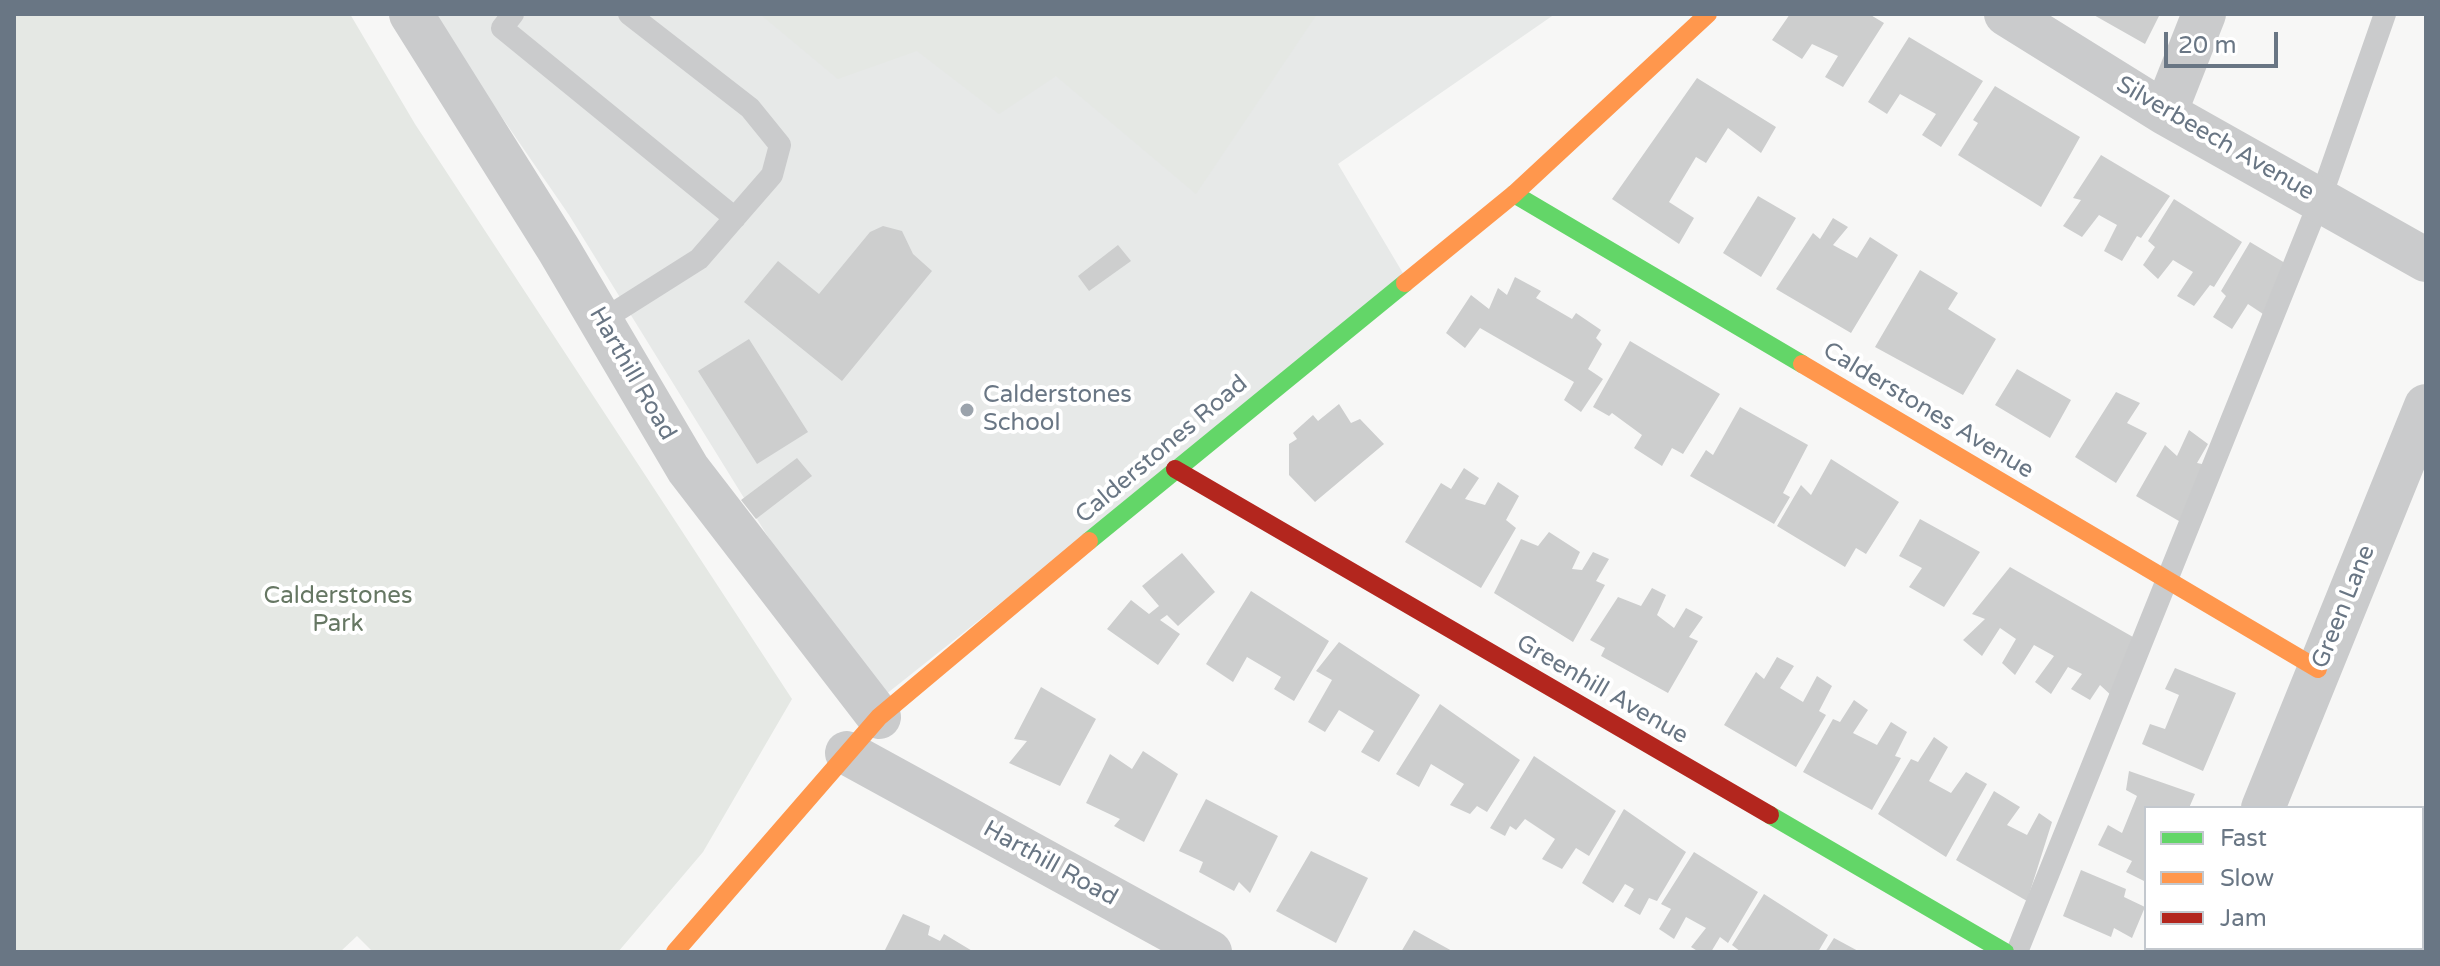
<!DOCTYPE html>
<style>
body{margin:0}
#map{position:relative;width:2440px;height:966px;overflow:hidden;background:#f7f7f6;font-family:"Varela Round",sans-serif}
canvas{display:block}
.frame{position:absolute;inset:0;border:16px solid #697684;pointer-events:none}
.legend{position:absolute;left:2144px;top:806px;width:280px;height:144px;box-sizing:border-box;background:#fff;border:2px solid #c3c8ce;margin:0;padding:10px 14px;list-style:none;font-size:24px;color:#697684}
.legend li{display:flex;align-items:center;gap:16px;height:40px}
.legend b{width:40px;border:2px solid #c3c8ce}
.scale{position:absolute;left:2164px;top:32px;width:114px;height:36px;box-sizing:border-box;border:4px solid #697684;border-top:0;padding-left:10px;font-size:24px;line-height:28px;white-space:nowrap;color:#697684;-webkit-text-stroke:6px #fff;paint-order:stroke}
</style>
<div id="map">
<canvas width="2440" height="966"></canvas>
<div class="frame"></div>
<ul class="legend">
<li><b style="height:10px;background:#63d668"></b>Fast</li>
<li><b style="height:10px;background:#ff974d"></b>Slow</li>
<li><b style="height:10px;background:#b3261e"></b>Jam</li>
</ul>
<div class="scale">20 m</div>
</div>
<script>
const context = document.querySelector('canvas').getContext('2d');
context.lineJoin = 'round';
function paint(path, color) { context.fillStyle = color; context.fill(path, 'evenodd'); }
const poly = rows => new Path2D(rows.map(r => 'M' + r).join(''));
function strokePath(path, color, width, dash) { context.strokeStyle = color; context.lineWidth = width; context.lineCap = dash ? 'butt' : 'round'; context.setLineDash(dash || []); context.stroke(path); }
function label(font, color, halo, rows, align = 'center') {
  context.font = font + ' "Varela Round",sans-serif'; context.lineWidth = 8; context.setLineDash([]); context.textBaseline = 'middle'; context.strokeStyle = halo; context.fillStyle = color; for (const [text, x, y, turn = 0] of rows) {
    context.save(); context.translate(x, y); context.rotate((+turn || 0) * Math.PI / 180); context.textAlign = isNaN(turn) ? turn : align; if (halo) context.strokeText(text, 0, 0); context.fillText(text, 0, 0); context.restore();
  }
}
paint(poly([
 [431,14,1555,14,1338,164,1407,280,880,699,770,540,569,215]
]), '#e7e9e8');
paint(poly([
 [14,14,350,14,415,124,792,699,703,852,618,952,373,952,357,936,340,952,14,952],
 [760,14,1317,14,1196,194,1056,76,999,114,917,51,838,79]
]), '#e5e8e4');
paint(poly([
 [1790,14,1869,14,1884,23,1843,87,1825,77,1838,56,1812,44,1802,59,1772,40],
 [2092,14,2160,14,2145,44],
 [1909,37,1983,81,1941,147,1922,135,1936,114,1900,94,1887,114,1868,102],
 [1697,78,1776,127,1761,153,1728,128,1706,163,1696,157,1669,202,1694,218,1679,244,1612,199],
 [1995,86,2080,137,2041,207,1958,155,1978,123,1973,120],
 [2101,155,2170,196,2141,238,2137,236,2122,261,2104,251,2117,225,2099,215,2082,237,2063,226,2081,200,2073,198],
 [1758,196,1796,218,1761,277,1723,253],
 [2174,199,2242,242,2214,287,2210,285,2194,306,2177,296,2193,272,2173,260,2158,279,2143,265,2155,247,2148,241],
 [1833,218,1848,227,1833,245,1857,258,1870,237,1898,255,1851,333,1776,289,1813,233,1820,239],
 [883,226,902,231,913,254,932,271,842,381,744,302,778,261,819,294,870,232],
 [2250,242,2285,263,2266,316,2248,304,2232,329,2213,317,2226,296,2221,291],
 [1118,245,1131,261,1089,291,1078,276],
 [1920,270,1958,293,1948,309,1996,339,1963,395,1875,347],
 [1515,277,1541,291,1536,298,1572,319,1576,313,1601,330,1596,338,1602,344,1588,369,1603,379,1581,412,1564,400,1574,382,1480,328,1465,348,1446,333,1471,295,1489,309,1498,288,1507,295],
 [749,339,808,432,757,464,698,371],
 [1630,341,1720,394,1683,454,1672,448,1662,466,1634,448,1642,435,1612,413,1609,416,1593,407],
 [2017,369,2071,400,2050,438,1995,405],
 [2116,392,2140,403,2127,423,2147,433,2116,483,2075,457],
 [1339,404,1351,423,1360,419,1384,444,1315,502,1289,475,1289,444,1297,439,1293,433,1313,415,1318,421],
 [1740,407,1808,445,1783,493,1790,497,1774,524,1690,476,1706,450,1713,455],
 [2189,430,2208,444,2197,463,2207,465,2184,524,2136,496,2165,445,2177,456],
 [797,458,812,476,756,519,741,500],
 [1831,459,1899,502,1866,554,1856,548,1845,567,1777,526,1801,485,1811,495],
 [1464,468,1479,478,1465,499,1485,505,1498,482,1519,496,1506,520,1516,528,1481,588,1405,542,1441,483,1451,489],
 [1920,519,1980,552,1944,607,1909,587,1922,568,1899,556],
 [1549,532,1580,552,1572,569,1582,570,1593,552,1609,559,1596,581,1605,585,1573,642,1494,593,1521,539,1538,546],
 [1182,553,1215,592,1178,626,1167,615,1160,620,1180,634,1158,665,1107,629,1131,600,1149,614,1159,606,1142,586],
 [2010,567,2133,637,2113,697,2100,685,2090,700,2071,689,2082,674,2068,667,2051,694,2035,682,2054,656,2034,645,2015,675,2002,663,2016,639,2000,628,1982,656,1963,640,1985,619,1972,614],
 [1652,588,1666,595,1657,615,1674,628,1686,608,1703,617,1689,637,1698,641,1668,693,1601,656,1605,648,1590,640,1618,597,1641,606],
 [1251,591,1329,641,1294,701,1274,689,1281,677,1247,657,1233,682,1206,664],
 [1339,642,1420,695,1379,762,1361,752,1374,731,1339,710,1325,732,1308,722,1332,680,1316,671],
 [1777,657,1794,666,1780,688,1803,702,1817,676,1832,686,1819,711,1826,715,1796,767,1724,725,1756,672,1764,679],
 [2175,668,2236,693,2203,771,2142,744,2150,724,2165,729,2179,695,2165,689],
 [1041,687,1096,719,1060,786,1009,763,1027,741,1014,739],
 [1854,700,1868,710,1853,733,1877,745,1891,722,1907,732,1895,756,1901,758,1872,810,1803,772,1833,719,1840,722],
 [1440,704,1520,760,1487,812,1477,806,1470,814,1450,805,1464,784,1431,764,1419,787,1396,774],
 [1934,737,1948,747,1929,781,1951,793,1966,772,1987,784,1946,857,1878,814,1911,759,1918,762],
 [1143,751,1178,774,1144,842,1114,826,1120,819,1086,803,1110,754,1132,769],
 [1534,756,1616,811,1589,856,1576,848,1562,869,1542,859,1555,839,1525,819,1516,830,1510,826,1505,836,1490,828],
 [2129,771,2195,794,2189,808,2146,808,2146,882,2126,872,2132,861,2098,845,2108,825,2122,833,2137,796,2126,790],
 [1994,791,2020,807,2007,825,2027,835,2039,813,2052,822,2027,901,1956,860],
 [1206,799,1278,836,1250,893,1239,882,1234,891,1199,872,1203,862,1179,851],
 [1624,809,1686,852,1657,901,1649,898,1640,915,1624,906,1634,889,1625,884,1613,903,1582,883],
 [1311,851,1368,878,1336,943,1276,911],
 [1694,852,1758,892,1728,943,1720,937,1711,952,1699,952,1691,947,1706,928,1686,917,1674,939,1659,929,1671,909,1661,904],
 [2081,870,2126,889,2124,897,2145,907,2132,938,2114,928,2111,937,2063,916],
 [1764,894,1828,935,1818,952,1741,952,1732,945],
 [903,914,930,926,928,935,940,941,944,934,974,952,884,952],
 [1414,930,1454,952,1401,952],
 [1834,938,1860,952,1825,952]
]), '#cdcece');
strokePath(poly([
 [513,14,502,28,735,218],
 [601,321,699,259,772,175,780,145,750,108,629,14],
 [2017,952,2320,200,2385,14]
]), '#cacbcc', 22);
strokePath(poly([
 [411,14,559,250,688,469,879,717],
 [2006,14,2165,113,2426,260],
 [2165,113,2204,14],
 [847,753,1210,952],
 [2263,808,2426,406],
 [2207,952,2208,948]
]), '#cacbcc', 44);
strokePath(poly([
 [1514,194,1802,364],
 [1089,541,1405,283],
 [1770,815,2005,952]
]), '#63d668', 18);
strokePath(poly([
 [1405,283,1514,194,1708,14],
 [1802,364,2318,669],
 [675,952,879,717,1089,541]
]), '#ff974d', 18);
strokePath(poly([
 [1175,469,1770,815]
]), '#b3261e', 18);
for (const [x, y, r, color] of [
 [967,410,8,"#9ba3ac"]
]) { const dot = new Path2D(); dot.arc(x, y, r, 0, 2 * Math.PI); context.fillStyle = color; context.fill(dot); strokePath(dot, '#fff', 3); }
label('24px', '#697684', '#fff', [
 ["Silverbeech Avenue",2215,139,30],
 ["Harthill Road",632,374,60],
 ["Calderstones Avenue",1928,411,31],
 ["Calderstones Road",1162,450,-40],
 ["Green Lane",2344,607,-68],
 ["Greenhill Avenue",1602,690,30],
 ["Harthill Road",1050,864,29]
]);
label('24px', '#697684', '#fff', [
 ["Calderstones",983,396],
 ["School",983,424]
], 'left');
label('24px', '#667763', '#fff', [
 ["Calderstones",338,597],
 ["Park",338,625]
]);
</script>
